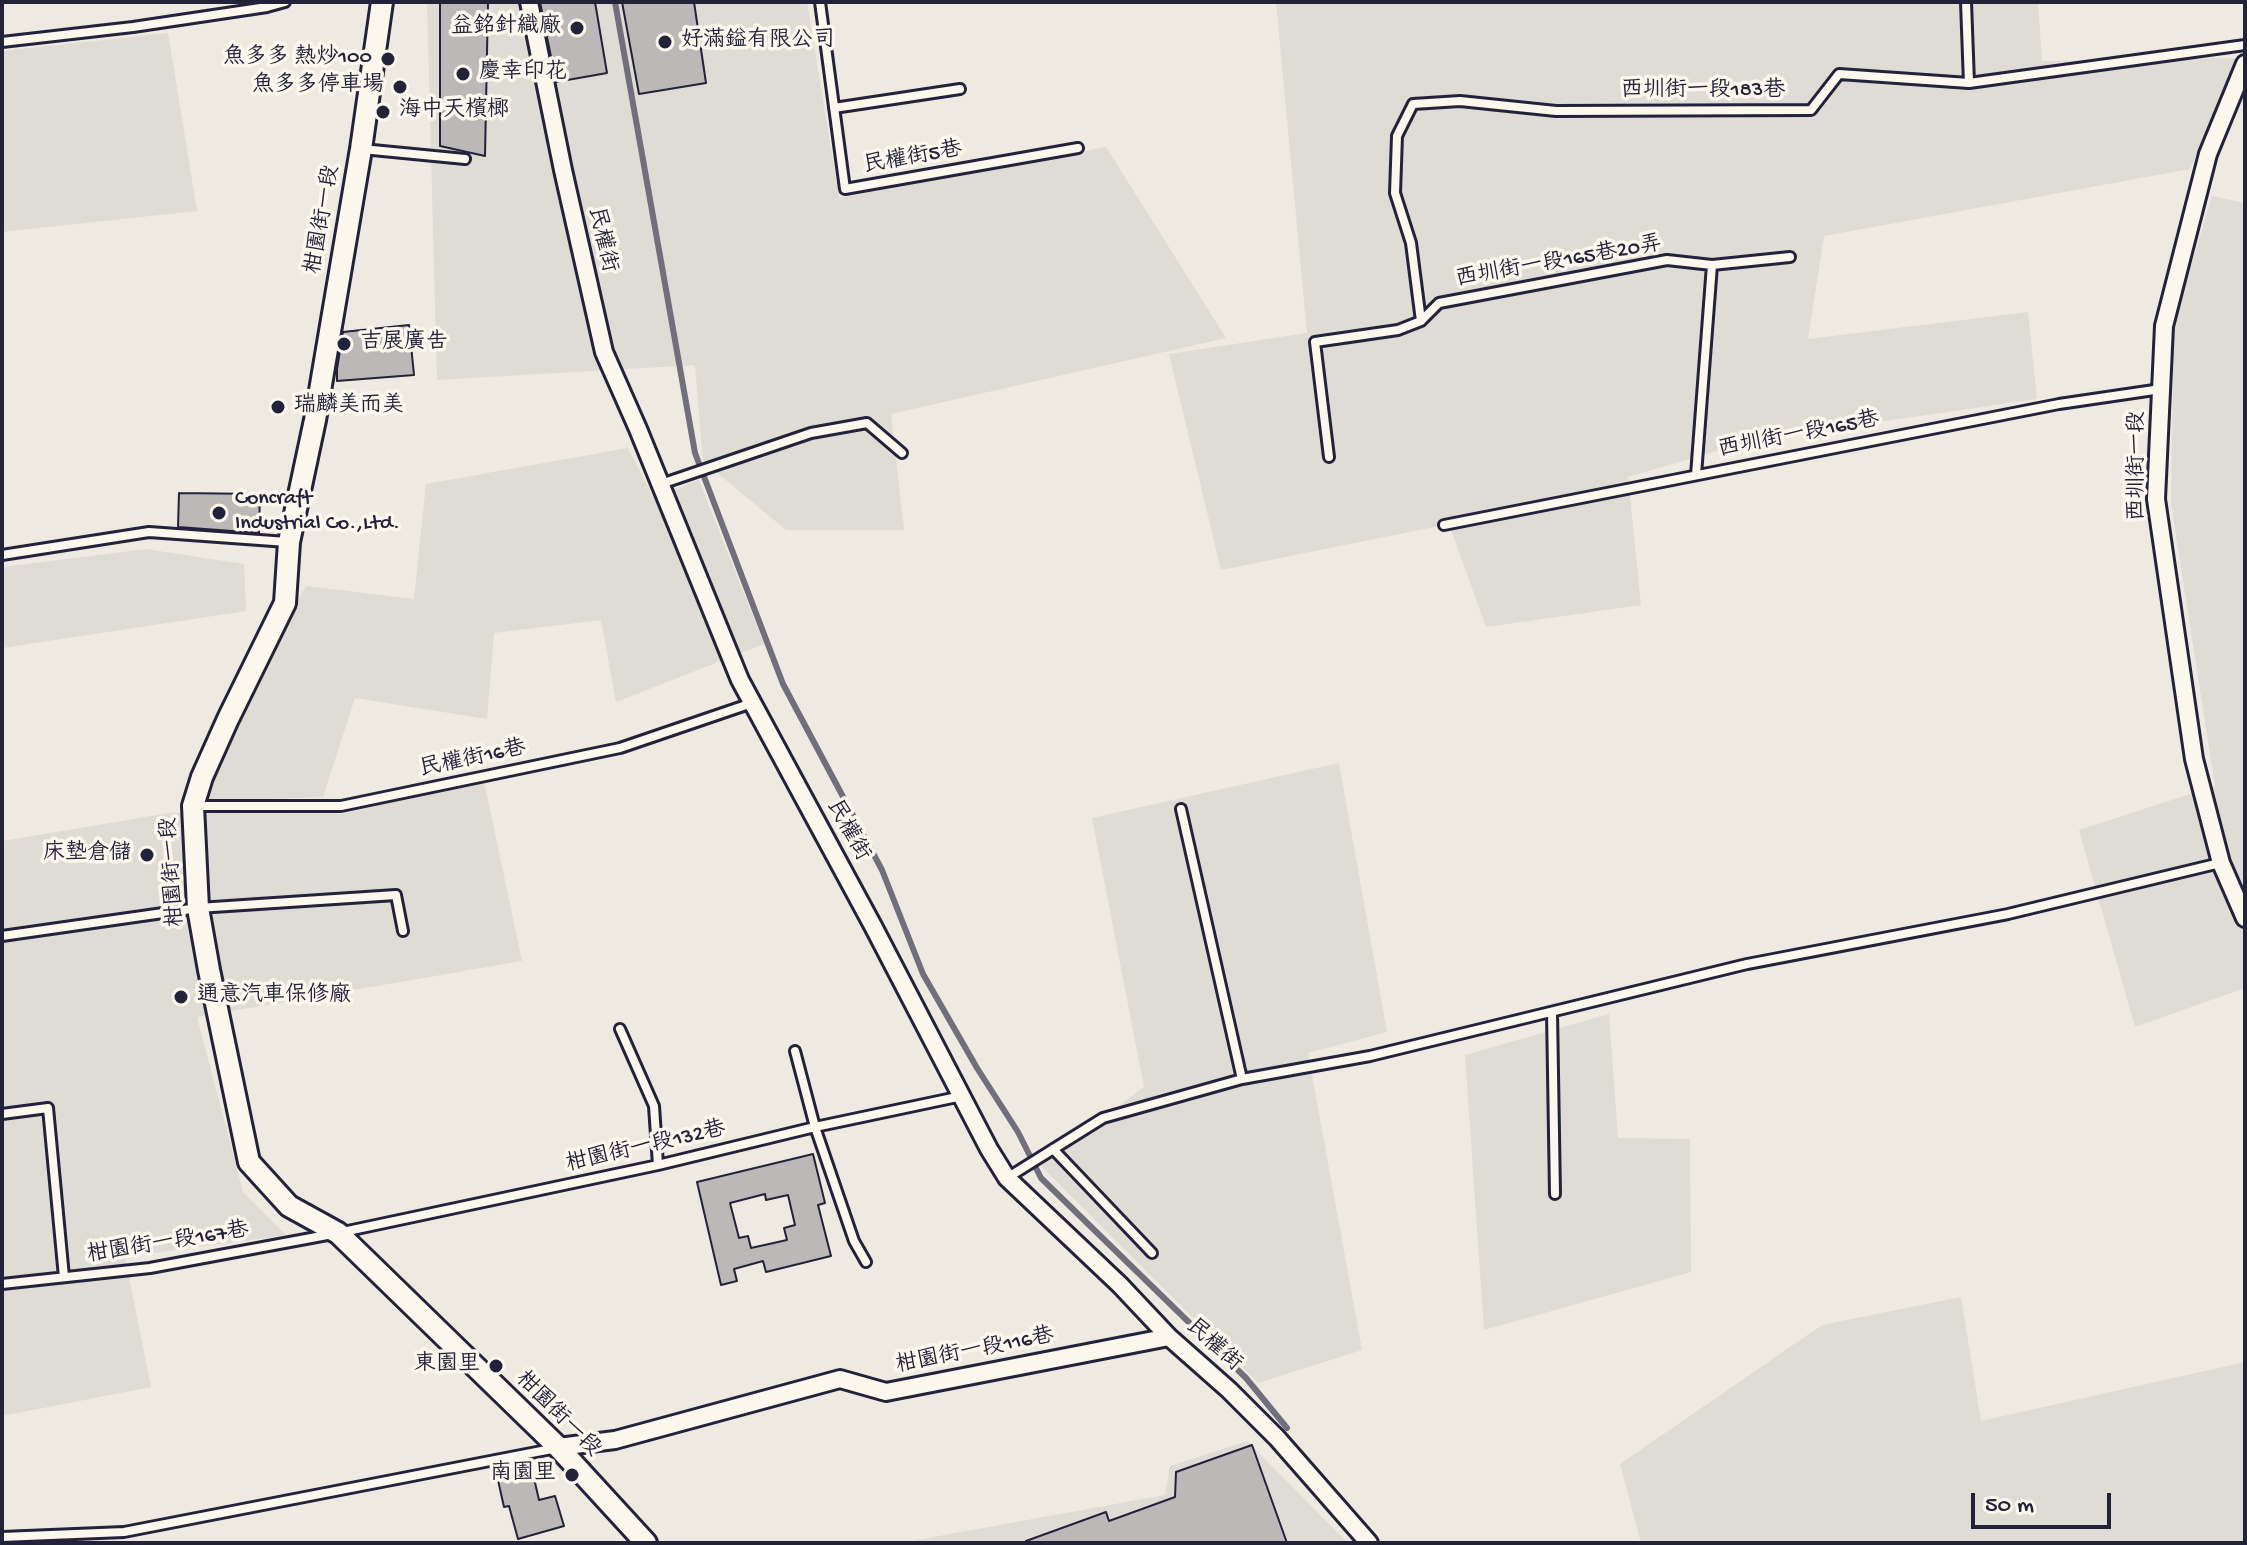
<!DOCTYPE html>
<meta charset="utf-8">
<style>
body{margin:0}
#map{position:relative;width:2247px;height:1545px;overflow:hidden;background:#eeeae2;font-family:"Gochi Hand",sans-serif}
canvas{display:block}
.frame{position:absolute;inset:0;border:4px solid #22223b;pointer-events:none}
.scale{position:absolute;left:1971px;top:1493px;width:140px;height:36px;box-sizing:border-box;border:4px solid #22223b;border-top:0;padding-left:10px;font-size:24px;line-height:28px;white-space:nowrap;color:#22223b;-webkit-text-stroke:6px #fbf7ec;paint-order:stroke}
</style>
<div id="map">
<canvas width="2247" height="1545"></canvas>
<div class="frame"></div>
<div class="scale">50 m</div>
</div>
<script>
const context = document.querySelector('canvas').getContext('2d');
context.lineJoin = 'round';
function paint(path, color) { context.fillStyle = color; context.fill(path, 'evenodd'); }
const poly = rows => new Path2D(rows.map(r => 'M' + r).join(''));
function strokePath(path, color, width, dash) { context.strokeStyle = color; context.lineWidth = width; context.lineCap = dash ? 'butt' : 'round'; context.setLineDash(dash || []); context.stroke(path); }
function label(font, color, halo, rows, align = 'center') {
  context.font = font + ' "Gochi Hand","LXGW WenKai TC",sans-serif'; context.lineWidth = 7; context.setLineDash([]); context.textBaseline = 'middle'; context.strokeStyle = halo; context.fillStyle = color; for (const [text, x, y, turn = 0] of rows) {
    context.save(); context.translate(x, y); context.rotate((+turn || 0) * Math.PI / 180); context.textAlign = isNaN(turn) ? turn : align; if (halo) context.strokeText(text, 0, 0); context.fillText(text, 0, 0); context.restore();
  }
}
paint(poly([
 [427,2,807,2,839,198,1106,147,1226,338,891,414,904,530,786,530,703,461,695,365,437,380],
 [1276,2,2038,2,2042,61,2237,58,2190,169,1824,236,1808,339,2028,312,2037,399,1754,440,1628,477,1641,605,1486,627,1449,524,1221,570,1169,354,1307,333],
 [168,33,197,211,2,232,2,51],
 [2212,196,2245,203,2245,988,2135,1027,2079,830,2215,786,2171,504,2174,323],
 [628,448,653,497,699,480,764,644,616,702,601,620,494,633,487,719,355,698,323,797,201,801,238,712,306,586,414,599,426,484],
 [146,549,244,564,246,611,2,648,2,567],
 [1339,763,1387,1032,1308,1053,1362,1350,1258,1383,1040,1165,1144,1087,1092,818],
 [484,781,522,961,197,1017,243,1192,286,1235,125,1257,151,1387,2,1416,2,841,169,813,341,814],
 [1609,1014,1618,1138,1690,1139,1691,1272,1484,1330,1465,1055],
 [1961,1297,1981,1421,2245,1362,2245,1543,1641,1543,1620,1464,1822,1325],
 [1247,1441,1348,1543,901,1543,1165,1495,1170,1466]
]), '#dfdbd5');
strokePath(poly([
 [615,2,695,453,783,684,882,870,923,974,977,1068,1018,1132,1041,1178,1246,1378,1287,1428]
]), '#716f7c', 6);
const building = poly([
 [440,2,488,2,485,156,440,146,440,2],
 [540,2,595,2,607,73,556,82,540,2],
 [622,2,694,2,706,83,639,94,622,2],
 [409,325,414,375,337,381,337,369,343,332,409,325],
 [179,493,260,494,259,533,178,527,179,493],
 [813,1154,825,1203,818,1205,831,1256,766,1272,763,1261,734,1269,737,1281,721,1285,697,1182,813,1154],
 [765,1194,766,1200,788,1195,795,1225,784,1228,787,1240,751,1248,748,1236,739,1238,730,1203,765,1194],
 [1252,1445,1287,1543,1026,1543,1026,1541,1106,1512,1109,1521,1175,1497,1176,1472,1252,1445],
 [519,1462,520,1467,531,1465,539,1500,555,1496,564,1526,518,1539,509,1506,504,1507,495,1467,519,1462]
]);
paint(building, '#bcb8b8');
strokePath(building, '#22223b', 2);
const service = poly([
 [820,2,845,189,1078,148],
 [1966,2,1969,83],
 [2,42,133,27,267,7,285,2],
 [834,108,960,89],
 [362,149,465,159],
 [1421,321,1411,243,1395,193,1397,136,1413,104,1460,101,1556,111,1811,110,1839,74,1969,83,2245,45],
 [1329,457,1315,342,1398,330,1421,321,1439,303,1667,260,1712,265,1790,257],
 [1696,475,1712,265],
 [661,484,811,433,867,423,902,453],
 [1444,525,2059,404,2161,389],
 [2,555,149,532,287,542],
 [194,806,341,806,620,748,752,703],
 [1181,809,1242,1079],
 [2,936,198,908,396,895,403,931],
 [1552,1012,1555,1194],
 [620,1029,654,1106,658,1165],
 [795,1051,815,1127,854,1241,866,1262],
 [2,1114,48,1108,64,1277],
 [1053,1149,1152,1253],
 [1007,1178,1103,1118,1242,1079,1370,1056,1747,964,2008,914,2220,863],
 [2,1284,150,1268,338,1233,658,1165,815,1127,962,1096],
 [2,1537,124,1532,557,1448]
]);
const minor = poly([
 [529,2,563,170,604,352,638,429,740,680,873,926,989,1149,1007,1178,1120,1285,1169,1337,1229,1390,1277,1438,1369,1543],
 [2245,64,2208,154,2164,326,2156,499,2194,759,2221,863,2245,918],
 [558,1447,615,1440,840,1379,886,1392,1169,1337]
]);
const tertiary = poly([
 [382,2,361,149,315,420,289,542,285,603,228,719,202,777,193,806,198,908,209,970,249,1162,289,1206,338,1233,558,1447,646,1543]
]);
strokePath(service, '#22223b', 14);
strokePath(minor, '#22223b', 22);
strokePath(tertiary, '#22223b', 26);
strokePath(service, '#fbf7ec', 8);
strokePath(minor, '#fbf7ec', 16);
strokePath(tertiary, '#fbf7ec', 20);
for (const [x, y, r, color] of [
 [577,28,8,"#22223b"],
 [665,42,8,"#22223b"],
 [388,59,8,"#22223b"],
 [463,74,8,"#22223b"],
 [400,87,8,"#22223b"],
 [383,112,8,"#22223b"],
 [344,344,8,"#22223b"],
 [278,407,8,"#22223b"],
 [219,513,8,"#22223b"],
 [147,855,8,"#22223b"],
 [181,997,8,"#22223b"],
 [496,1366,8,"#22223b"],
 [572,1475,8,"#22223b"]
]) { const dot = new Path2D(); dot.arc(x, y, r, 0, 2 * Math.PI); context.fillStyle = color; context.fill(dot); strokePath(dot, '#fbf7ec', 3); }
label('22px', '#22223b', '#fbf7ec', [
 ["益銘針織廠",561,28,"right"],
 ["好滿鎰有限公司",681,42],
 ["魚多多 熱炒100",372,59,"right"],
 ["慶幸印花",479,74],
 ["魚多多停車場",384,87,"right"],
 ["海中天檳榔",399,112],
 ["吉展廣告",360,344],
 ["瑞麟美而美",294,407],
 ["Concraft",235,500],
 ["Industrial Co.,Ltd.",235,525],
 ["床墊倉儲",131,855,"right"],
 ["通意汽車保修廠",197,997],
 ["東園里",480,1366,"right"],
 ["南園里",556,1475,"right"]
], 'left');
label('22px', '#22223b', '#fbf7ec', [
 ["西圳街一段183巷",1703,92],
 ["民權街5巷",913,159,-10],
 ["柑園街一段",324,220,-80],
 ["民權街",601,240,77],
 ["西圳街一段165巷20弄",1559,263,-10],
 ["西圳街一段165巷",1799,436,-11],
 ["西圳街一段",2139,466,-90],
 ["民權街16巷",473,760,-12],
 ["民權街",847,831,61],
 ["柑園街一段",174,872,-94],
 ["柑園街一段132巷",646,1148,-13],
 ["柑園街一段167巷",168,1244,-9],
 ["民權街",1213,1346,42],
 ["柑園街一段116巷",975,1352,-11],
 ["柑園街一段",557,1415,45]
]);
</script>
